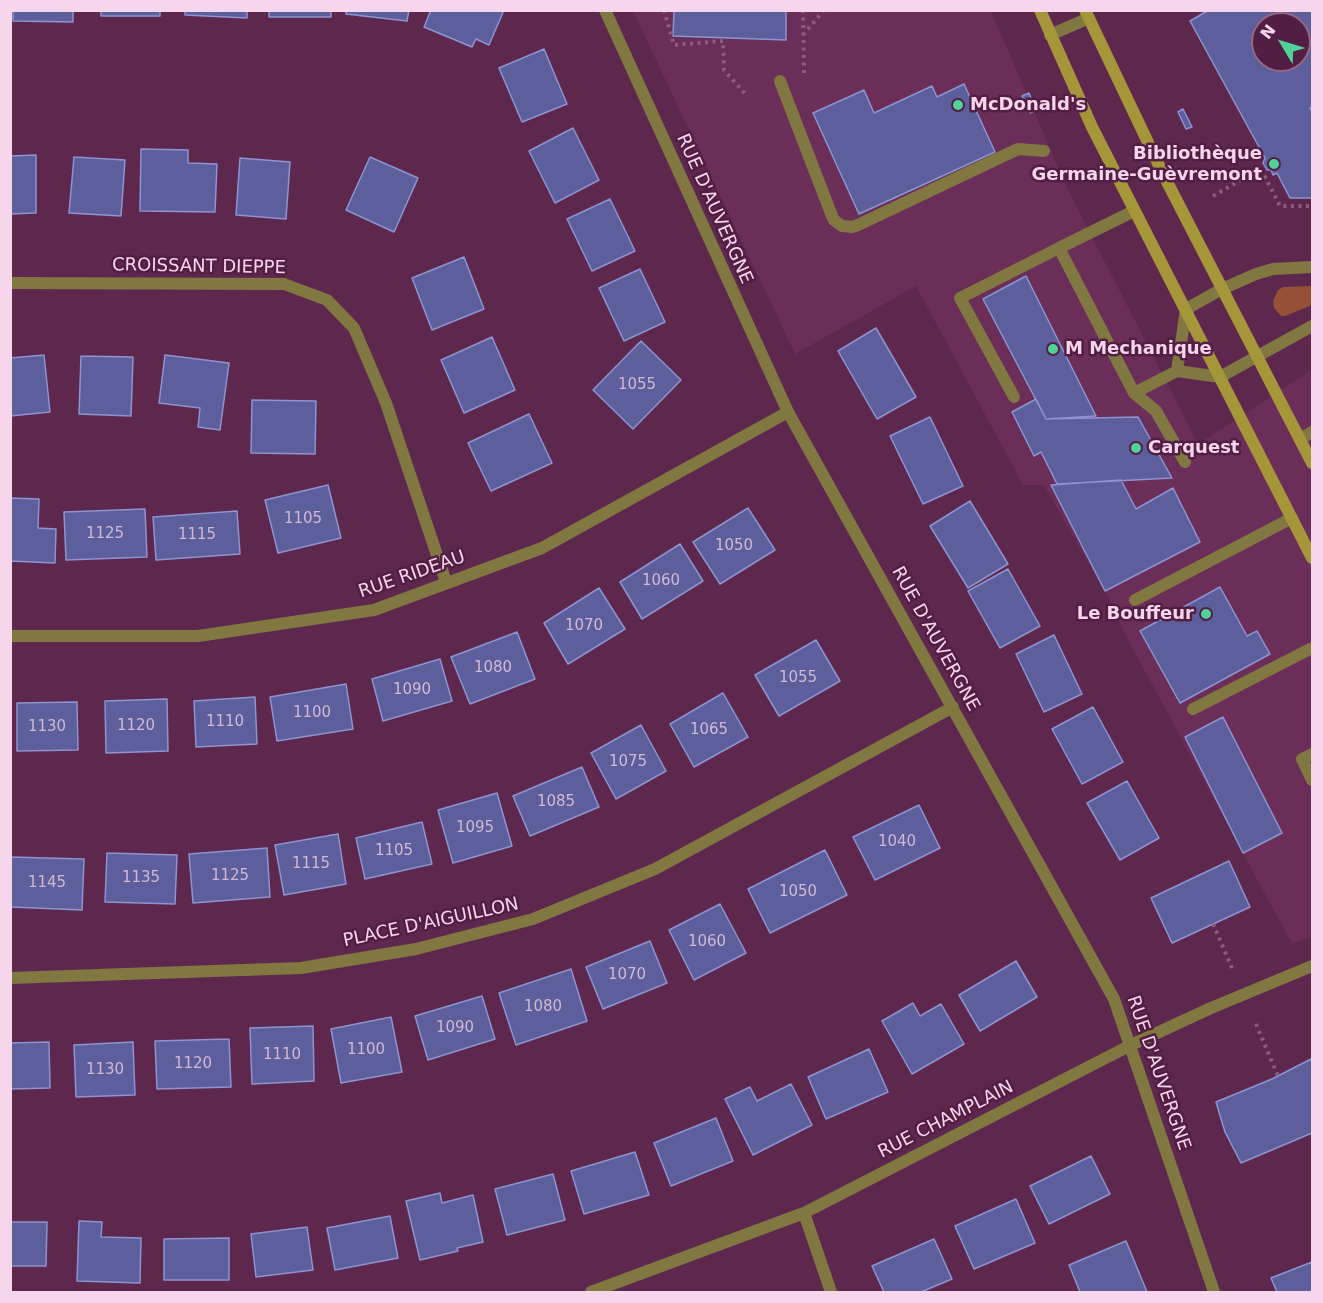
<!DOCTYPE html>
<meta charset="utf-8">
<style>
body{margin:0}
#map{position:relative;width:1323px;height:1303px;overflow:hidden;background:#5e284e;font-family:"DejaVu Sans",sans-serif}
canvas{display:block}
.frame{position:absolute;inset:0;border:12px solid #f7d5ea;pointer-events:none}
.north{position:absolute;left:1251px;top:12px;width:60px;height:60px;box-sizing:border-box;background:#531e43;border:2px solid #956786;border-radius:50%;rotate:308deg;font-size:16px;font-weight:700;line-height:24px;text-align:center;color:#f7d5ea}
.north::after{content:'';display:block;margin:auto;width:21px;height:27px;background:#50d398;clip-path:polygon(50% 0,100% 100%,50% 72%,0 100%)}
</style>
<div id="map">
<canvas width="1323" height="1303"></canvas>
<div class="frame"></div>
<div class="north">N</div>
</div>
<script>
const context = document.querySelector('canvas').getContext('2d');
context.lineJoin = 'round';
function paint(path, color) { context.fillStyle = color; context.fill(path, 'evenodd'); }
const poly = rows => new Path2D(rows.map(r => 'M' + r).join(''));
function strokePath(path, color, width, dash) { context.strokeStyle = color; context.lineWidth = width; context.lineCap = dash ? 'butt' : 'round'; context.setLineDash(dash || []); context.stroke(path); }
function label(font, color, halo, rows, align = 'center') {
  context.font = font + ' "DejaVu Sans",sans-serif'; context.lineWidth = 5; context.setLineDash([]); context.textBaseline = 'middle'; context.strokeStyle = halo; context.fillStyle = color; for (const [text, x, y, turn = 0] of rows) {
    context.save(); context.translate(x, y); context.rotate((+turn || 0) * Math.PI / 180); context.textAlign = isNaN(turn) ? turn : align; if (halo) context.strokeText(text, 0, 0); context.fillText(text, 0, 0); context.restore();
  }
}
paint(poly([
 [633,11,991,11,1068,190,1198,444,1312,370,1312,936,1292,944,1126,636,1108,597,1044,485,1023,485,916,286,795,354]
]), '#6b2e59');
paint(poly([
 [1312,286,1312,305,1285,316,1281,316,1274,308,1273,301,1278,290,1283,287]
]), '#965137');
const building = poly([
 [13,10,73,10,73,22,13,21,13,10],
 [101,10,160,10,160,16,101,16,101,10],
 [185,10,247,10,247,18,185,15,185,10],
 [269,10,331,10,331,17,269,17,269,10],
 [346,10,409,10,407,21,346,14,346,10],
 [431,10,504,10,489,45,476,39,472,47,424,27,431,10],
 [674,10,786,10,786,40,673,36,674,10],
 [1209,10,1311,10,1312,14,1312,107,1310,108,1312,112,1312,198,1290,198,1277,173,1273,175,1271,170,1267,170,1263,163,1265,158,1190,21,1209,10],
 [1263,24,1299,24,1299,60,1263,60,1263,24],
 [544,49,567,104,522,122,499,68,544,49],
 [964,84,995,152,859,214,813,113,864,90,874,113,932,86,937,97,964,84],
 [1029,93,1036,110,1030,113,1022,96,1029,93],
 [1183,109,1192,127,1186,129,1178,112,1183,109],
 [573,128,599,180,555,203,529,151,573,128],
 [141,149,188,150,188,163,217,164,215,212,140,211,141,149],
 [36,155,36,213,10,214,10,156,36,155],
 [74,157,125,160,121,216,69,213,74,157],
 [370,157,418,178,394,232,346,210,370,157],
 [240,158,290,162,286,219,236,215,240,158],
 [610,199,635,251,592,271,567,219,610,199],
 [464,257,484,309,432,330,412,278,464,257],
 [640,269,665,322,624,341,599,288,640,269],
 [1026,276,1096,416,1046,419,983,299,1026,276],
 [876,328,916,397,877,419,838,351,876,328],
 [492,337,515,390,464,413,441,360,492,337],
 [641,341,681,380,633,429,593,390,641,341],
 [44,355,50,412,10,416,10,358,44,355],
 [165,355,229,363,220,430,198,427,200,408,159,403,165,355],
 [81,356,133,357,131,416,79,414,81,356],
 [1036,399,1046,419,1138,417,1172,478,1057,484,1041,452,1034,456,1012,412,1036,399],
 [252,400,316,401,315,454,251,453,252,400],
 [529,414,552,463,491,491,468,443,529,414],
 [930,417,963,486,923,504,890,436,930,417],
 [1121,480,1136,509,1173,488,1200,542,1105,591,1051,485,1121,480],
 [328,485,341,538,278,553,265,500,328,485],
 [10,498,39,499,38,528,56,529,55,563,10,561,10,498],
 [970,501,1008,564,968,588,930,526,970,501],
 [748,508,775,550,720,584,693,542,748,508],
 [145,509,147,557,66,560,64,512,145,509],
 [237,511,240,554,156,560,153,517,237,511],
 [680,544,703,581,642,619,620,582,680,544],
 [1008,569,1040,626,1000,648,968,591,1008,569],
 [1220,587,1247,636,1257,631,1270,654,1180,703,1140,631,1220,587],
 [599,588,625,629,568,664,544,623,599,588],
 [517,632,535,679,470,704,451,657,517,632],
 [1054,635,1082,694,1044,712,1016,654,1054,635],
 [816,640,840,681,779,716,755,675,816,640],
 [440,659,452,701,383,721,372,679,440,659],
 [346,684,353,729,277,741,270,697,346,684],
 [723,693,748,737,694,767,670,724,723,693],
 [255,697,257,744,196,747,194,701,255,697],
 [167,699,168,751,106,753,105,701,167,699],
 [77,702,78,750,17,751,17,703,77,702],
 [1093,707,1123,762,1082,784,1052,729,1093,707],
 [1223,717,1282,833,1243,853,1185,737,1223,717],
 [641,725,666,771,616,799,591,753,641,725],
 [582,767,599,807,530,836,513,796,582,767],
 [1127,781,1159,838,1120,860,1087,803,1127,781],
 [497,793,512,846,453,863,438,810,497,793],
 [919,805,940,848,875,880,853,837,919,805],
 [422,822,432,864,365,879,356,838,422,822],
 [338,834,346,884,284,895,275,845,338,834],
 [267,848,270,897,193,903,189,854,267,848],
 [825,850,847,895,770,933,748,889,825,850],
 [107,853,177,855,175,904,105,902,107,853],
 [10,857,84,859,82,910,10,907,10,857],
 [1229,861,1250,907,1172,943,1151,898,1229,861],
 [720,904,746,953,694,980,669,930,720,904],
 [650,941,667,983,603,1009,586,967,650,941],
 [1016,961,1037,997,980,1031,959,995,1016,961],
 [571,969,587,1021,516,1045,499,993,571,969],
 [482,996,495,1039,428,1060,415,1016,482,996],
 [913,1003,920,1016,941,1004,964,1044,912,1074,882,1021,913,1003],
 [391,1017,402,1072,341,1083,331,1029,391,1017],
 [313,1026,314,1081,252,1084,250,1028,313,1026],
 [229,1039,231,1087,157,1089,155,1041,229,1039],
 [49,1042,50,1088,10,1089,10,1043,49,1042],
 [133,1042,135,1095,76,1097,74,1045,133,1042],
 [869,1049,888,1092,826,1119,808,1077,869,1049],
 [1311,1059,1312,1063,1312,1133,1241,1163,1225,1132,1216,1102,1272,1079,1311,1059],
 [791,1084,812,1125,753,1155,725,1099,750,1087,757,1101,791,1084],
 [716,1118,733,1161,671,1186,654,1143,716,1118],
 [635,1152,649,1195,584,1214,571,1171,635,1152],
 [1091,1156,1110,1194,1049,1224,1030,1186,1091,1156],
 [553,1174,565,1220,507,1235,495,1189,553,1174],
 [440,1193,442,1203,473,1195,483,1242,457,1248,458,1251,420,1260,406,1201,440,1193],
 [1016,1199,1035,1243,974,1269,955,1226,1016,1199],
 [390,1216,398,1258,335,1270,327,1228,390,1216],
 [79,1221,102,1222,101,1237,141,1238,140,1283,77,1281,79,1221],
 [10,1222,47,1222,46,1266,10,1266,10,1222],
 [307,1227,313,1270,256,1277,251,1234,307,1227],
 [229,1238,229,1280,164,1280,164,1239,229,1238],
 [934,1239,952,1279,921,1292,884,1292,872,1266,934,1239],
 [1126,1241,1147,1292,1080,1292,1069,1265,1126,1241],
 [1312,1262,1312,1292,1277,1292,1271,1278,1312,1262]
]);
paint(building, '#5c5f9b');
strokePath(building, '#8e93d2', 1.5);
strokePath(poly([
 [664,10,674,45,723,41,724,70,747,96],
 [803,10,804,75],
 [803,35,824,10],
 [1261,169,1280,206,1312,206],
 [1213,196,1265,166],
 [1213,924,1232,968],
 [1256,1024,1278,1076]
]), '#8c5c7d', 4, [3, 4.5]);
strokePath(poly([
 [1050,35,1089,18],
 [780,81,832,216,834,220,842,226,852,227,858,225,1018,149,1044,151],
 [1134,211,1059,248,1134,393,1177,371,1220,377],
 [1177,371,1186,309],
 [1134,393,1156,411,1185,462],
 [1014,397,960,298,1059,248],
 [1300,439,1312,432],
 [1135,600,1292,518],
 [1193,709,1312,648],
 [1312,754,1302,759,1312,780]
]), '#817841', 12);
strokePath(poly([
 [605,10,788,412,1114,999,1214,1292],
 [10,283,284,284,327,300,354,328,386,403,446,582],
 [1186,309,1222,289,1256,274,1273,269,1312,267],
 [1220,377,1312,326],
 [10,636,198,636,374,610,542,548,788,412],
 [10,978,301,968,416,949,533,919,655,869,953,707],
 [804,1213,831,1292],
 [591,1292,804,1213,1131,1045,1211,1008,1312,966]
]), '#817841', 12);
strokePath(poly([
 [1040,10,1092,127,1312,558],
 [1085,10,1163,174,1312,463]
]), '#a59639', 12);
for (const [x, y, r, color] of [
 [958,105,6,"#50d398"],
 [1274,164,6,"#50d398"],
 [1053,349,6,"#50d398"],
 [1136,448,6,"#50d398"],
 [1206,614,6,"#50d398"]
]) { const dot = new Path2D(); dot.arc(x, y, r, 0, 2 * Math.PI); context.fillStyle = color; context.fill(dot); strokePath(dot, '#531e43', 2); }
label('15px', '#d0b8d6', null, [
 ["1055",637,385],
 ["1105",303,519],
 ["1125",105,534],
 ["1115",197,535],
 ["1050",734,546],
 ["1060",661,581],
 ["1070",584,626],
 ["1080",493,668],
 ["1055",798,678],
 ["1090",412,690],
 ["1100",312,713],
 ["1110",225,722],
 ["1120",136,726],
 ["1130",47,727],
 ["1065",709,730],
 ["1075",628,762],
 ["1085",556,802],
 ["1095",475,828],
 ["1040",897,842],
 ["1105",394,851],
 ["1115",311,864],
 ["1125",230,876],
 ["1135",141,878],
 ["1145",47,883],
 ["1050",798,892],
 ["1060",707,942],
 ["1070",627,975],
 ["1080",543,1007],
 ["1090",455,1028],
 ["1100",366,1050],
 ["1110",282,1055],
 ["1120",193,1064],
 ["1130",105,1070]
]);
label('bold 18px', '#f7d5ea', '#531e43', [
 ["McDonald's",970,105],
 ["Bibliothèque",1262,154,"right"],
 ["Germaine-Guèvremont",1262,175,"right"],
 ["M Mechanique",1065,349],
 ["Carquest",1148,448],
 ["Le Bouffeur",1194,614,"right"]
], 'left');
label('18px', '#f7d5ea', '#531e43', [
 ["RUE D'AUVERGNE",714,209,66],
 ["CROISSANT DIEPPE",199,267,1],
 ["RUE RIDEAU",412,575,-19],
 ["RUE D'AUVERGNE",935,639,61],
 ["PLACE D'AIGUILLON",431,923,-12],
 ["RUE D'AUVERGNE",1158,1073,71],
 ["RUE CHAMPLAIN",946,1120,-27]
]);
</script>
